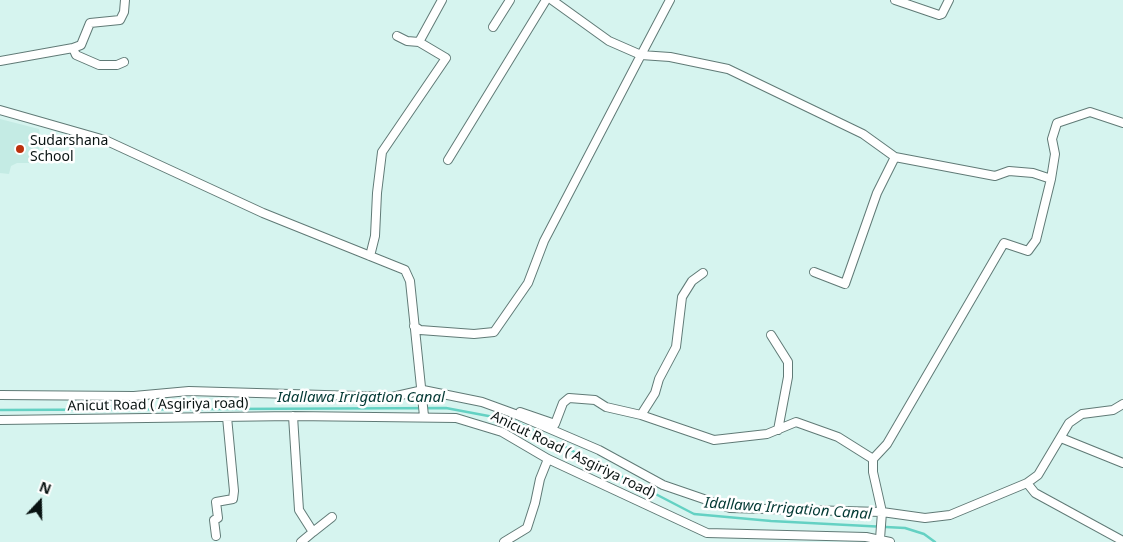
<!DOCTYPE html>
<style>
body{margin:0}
#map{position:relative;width:1123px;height:542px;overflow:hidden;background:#d6f4ef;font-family:"Noto Sans",sans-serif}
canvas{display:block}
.north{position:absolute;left:15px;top:477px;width:50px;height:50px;-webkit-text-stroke:4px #fff;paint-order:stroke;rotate:21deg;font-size:14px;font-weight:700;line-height:20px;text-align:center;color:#091312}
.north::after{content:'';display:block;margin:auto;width:18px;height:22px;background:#091312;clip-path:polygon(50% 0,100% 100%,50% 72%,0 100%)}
</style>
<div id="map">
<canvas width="1123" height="542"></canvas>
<div class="north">N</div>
</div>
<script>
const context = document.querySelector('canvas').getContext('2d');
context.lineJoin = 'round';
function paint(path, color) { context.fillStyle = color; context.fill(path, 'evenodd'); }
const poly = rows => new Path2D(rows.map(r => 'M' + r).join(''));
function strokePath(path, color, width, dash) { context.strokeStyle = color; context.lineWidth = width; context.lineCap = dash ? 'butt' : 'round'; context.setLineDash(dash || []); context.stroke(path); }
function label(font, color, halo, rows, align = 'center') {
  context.font = font + ' "Noto Sans",sans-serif'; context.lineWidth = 5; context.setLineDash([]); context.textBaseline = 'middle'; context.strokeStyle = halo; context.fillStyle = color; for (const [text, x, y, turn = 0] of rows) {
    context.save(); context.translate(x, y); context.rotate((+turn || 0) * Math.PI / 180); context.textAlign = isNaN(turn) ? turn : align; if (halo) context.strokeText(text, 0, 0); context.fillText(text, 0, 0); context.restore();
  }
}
paint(poly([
 [0,119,39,129,41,142,37,156,29,163,17,163,11,166,9,174,0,173]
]), '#c4ebe4');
strokePath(poly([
 [0,410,446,408,515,421,694,514,771,521,905,528,924,534,935,542]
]), '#64d1c3', 2.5);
const street = poly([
 [552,0,609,41,641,55,670,0],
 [895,0,939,15,942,14,949,0],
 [493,27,510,0],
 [397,36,407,41,419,42],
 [73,48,76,55,99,65,117,65,124,62],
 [0,61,73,48,81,45,90,23,120,20,124,12,125,0],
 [0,110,105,140,263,213,405,270,410,281,424,416],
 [448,160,546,0],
 [370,256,375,236,377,193,382,152,446,58,419,42,442,0],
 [814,272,845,284,877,193,895,157],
 [414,326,420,330,474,334,494,332,528,283,544,241,641,55,670,57,728,69,863,134,895,157,995,176,1009,171,1033,173,1051,179,1055,154,1052,139,1057,123,1090,112,1123,123],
 [771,335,788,362,788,377,778,430],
 [0,395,134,396,189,391,392,397,423,390,482,402,515,414,599,450,663,485,730,508,882,512,925,518,950,515,1027,483,1038,475,1069,423,1082,414,1113,410,1123,404],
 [520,412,555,424,563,403,569,398,595,400,606,407,641,415,714,440,767,434,796,422,838,437,873,459],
 [641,415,655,393,659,379,676,347,682,297,692,281,703,273],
 [293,416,299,510,313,532,332,517],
 [0,420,293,416,456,418,502,432,548,459,707,533,866,537,890,542],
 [1061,438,1123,463],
 [1027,483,1035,493,1123,541],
 [216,536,214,520,218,518,216,502,233,499,234,491,227,417],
 [880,539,882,512,873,472,873,459,887,444,1004,243,1028,251,1036,240,1051,179],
 [301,542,313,532],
 [504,542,527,528,535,503,540,479,548,459]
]);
strokePath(street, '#607a76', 10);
strokePath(street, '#fff', 8);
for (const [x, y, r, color] of [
 [20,149,5,"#bc310d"]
]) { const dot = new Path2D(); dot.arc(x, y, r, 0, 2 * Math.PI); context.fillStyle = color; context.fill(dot); strokePath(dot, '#fff', 2); }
label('14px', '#091312', '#fff', [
 ["Sudarshana",30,141],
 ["School",30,157]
], 'left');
label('14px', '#091312', '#fff', [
 ["Anicut Road ( Asgiriya road)",158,405,-1],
 ["Anicut Road ( Asgiriya road)",573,455,26]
]);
label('italic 15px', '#023833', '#fff', [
 ["Idallawa Irrigation Canal",361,398],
 ["Idallawa Irrigation Canal",788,509,4]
]);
</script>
